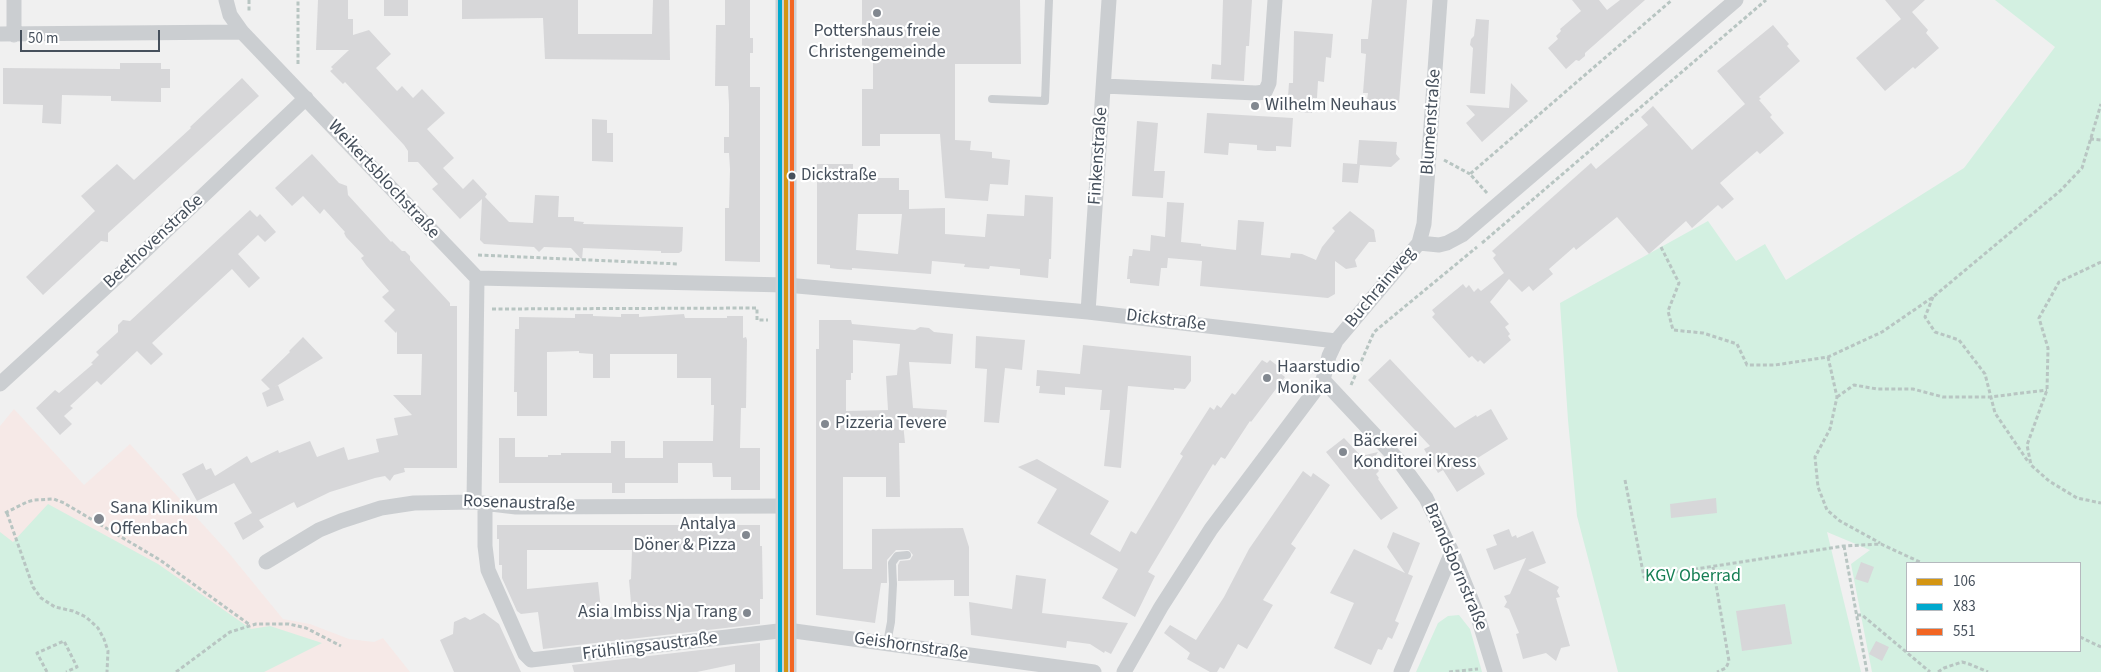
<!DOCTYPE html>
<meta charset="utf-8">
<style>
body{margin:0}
#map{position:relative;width:2101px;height:672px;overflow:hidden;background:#f0f0f0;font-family:"Source Sans 3",sans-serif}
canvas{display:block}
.legend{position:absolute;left:1906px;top:562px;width:175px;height:90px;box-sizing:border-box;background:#fff;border:1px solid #b5b9be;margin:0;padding:6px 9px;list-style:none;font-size:15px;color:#46505c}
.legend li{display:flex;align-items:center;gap:10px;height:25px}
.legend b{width:25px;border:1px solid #b5b9be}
.scale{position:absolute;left:20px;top:30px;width:140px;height:22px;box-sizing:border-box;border:2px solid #46505c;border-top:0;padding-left:6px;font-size:15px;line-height:18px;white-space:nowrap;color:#46505c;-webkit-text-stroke:4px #fff;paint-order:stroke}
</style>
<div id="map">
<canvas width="2101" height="672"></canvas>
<ul class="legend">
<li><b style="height:6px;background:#d49512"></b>106</li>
<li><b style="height:6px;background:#00a9ce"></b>X83</li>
<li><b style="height:6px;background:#f26522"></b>551</li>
</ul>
<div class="scale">50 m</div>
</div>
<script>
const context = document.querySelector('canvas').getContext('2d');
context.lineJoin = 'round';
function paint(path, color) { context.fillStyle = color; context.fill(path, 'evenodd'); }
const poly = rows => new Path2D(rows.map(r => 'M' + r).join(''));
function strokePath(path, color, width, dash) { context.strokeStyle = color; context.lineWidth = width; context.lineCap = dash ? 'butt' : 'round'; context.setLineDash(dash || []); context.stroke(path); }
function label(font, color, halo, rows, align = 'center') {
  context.font = font + ' "Source Sans 3",sans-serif'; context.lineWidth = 4.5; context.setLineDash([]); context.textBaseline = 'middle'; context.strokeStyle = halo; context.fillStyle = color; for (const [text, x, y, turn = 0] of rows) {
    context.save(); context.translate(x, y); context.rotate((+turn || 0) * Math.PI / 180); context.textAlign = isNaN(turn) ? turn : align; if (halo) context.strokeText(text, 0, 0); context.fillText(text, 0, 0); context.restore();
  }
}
paint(poly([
 [14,409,84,485,130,444,228,552,283,619,310,624,349,639,374,642,383,638,410,672,0,672,0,426]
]), '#f6e9e7');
paint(poly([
 [1995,0,2101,0,2101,672,1872,672,1851,564,1870,550,1827,532,1861,672,1618,672,1577,516,1568,420,1560,303,1708,221,1736,261,1765,244,1786,280,1964,168,2055,47],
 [1907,563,2080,563,2080,651,1907,651],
 [48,504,158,564,251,629,270,626,322,643,264,672,0,672,0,532,13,542],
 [1459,615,1470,629,1482,672,1416,672,1438,623,1448,616]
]), '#d3f0e1');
paint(poly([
 [318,0,348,0,348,19,353,19,353,35,369,30,391,54,376,68,397,91,402,86,413,98,422,89,445,113,427,129,454,158,443,168,463,189,473,179,487,194,485,197,509,222,533,223,535,195,559,196,558,217,574,217,574,221,584,222,583,224,683,227,682,251,679,253,661,253,661,251,583,248,582,260,571,248,544,247,539,252,534,247,484,244,480,240,482,199,460,219,432,189,438,184,418,162,408,162,408,151,404,145,345,82,343,84,330,71,333,69,331,67,349,50,316,50],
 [384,0,408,0,408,16,384,16],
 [462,0,578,0,578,34,652,34,653,0,669,0,670,60,545,59,543,18,462,19],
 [725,0,750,0,750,38,753,38,753,53,750,53,750,87,760,87,760,262,725,261,725,208,729,208,730,169,729,153,724,153,724,137,729,137,729,104,728,86,715,86,716,25,725,25],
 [862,0,1020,0,1021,64,955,64,955,140,971,141,970,150,992,152,992,158,1010,160,1008,185,990,184,988,201,945,198,940,134,880,134,880,146,862,146,862,89,873,89,873,51,862,51],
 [1223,0,1252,0,1249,46,1246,46,1244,81,1211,79,1212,64,1221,65],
 [1372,0,1407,0,1399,103,1367,100,1368,93,1363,93,1366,54,1361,53,1361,39,1368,39],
 [1572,0,1599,0,1607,10,1620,0,1645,0,1585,53,1585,56,1579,61,1576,60,1566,69,1548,48,1558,39,1556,36,1561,31,1560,29,1581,11],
 [1885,0,1925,0,1912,12,1928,30,1926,33,1939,48,1915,69,1913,67,1885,91,1856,58,1901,19],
 [1476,19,1489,20,1485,94,1470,93,1473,48,1470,45,1471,39,1474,36],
 [1773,25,1789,44,1787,46,1800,61,1759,97,1761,99,1759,100,1772,115,1770,117,1784,133,1760,154,1757,151,1720,183,1734,199,1722,209,1718,205,1692,228,1686,221,1649,254,1617,217,1576,250,1574,247,1549,269,1553,274,1533,291,1529,286,1522,292,1509,279,1490,302,1509,324,1505,327,1510,334,1508,336,1511,340,1484,364,1480,360,1478,362,1472,356,1469,358,1432,317,1435,314,1432,310,1463,284,1466,288,1469,285,1474,292,1478,288,1481,291,1504,273,1493,258,1496,255,1492,251,1591,163,1596,169,1648,125,1641,117,1653,106,1692,150,1745,104,1717,71],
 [1294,31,1333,34,1331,58,1326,57,1324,82,1318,81,1317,98,1313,98,1312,113,1287,111,1289,83,1293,83],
 [120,63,161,63,161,69,170,69,170,88,161,88,161,102,111,101,111,96,62,95,61,124,42,123,43,105,3,104,3,68,120,69],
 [242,78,259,96,108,233,108,242,101,241,43,295,26,277,95,211,81,196,117,164,134,180,191,128,190,127],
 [1511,83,1528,101,1482,142,1466,123,1475,115,1466,105,1509,108],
 [1207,113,1293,118,1291,147,1276,146,1276,151,1266,151,1257,150,1257,145,1229,143,1228,155,1204,153],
 [592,119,607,120,607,133,613,133,613,162,592,161],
 [1137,121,1158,123,1154,171,1165,171,1163,198,1132,196],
 [1359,140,1397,142,1396,154,1400,159,1391,167,1360,165,1358,183,1342,182,1343,163,1357,164],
 [312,154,339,183,347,186,348,195,391,242,392,241,402,251,405,251,410,256,410,260,450,303,450,306,457,306,457,468,404,468,405,472,394,475,390,481,385,476,375,478,330,492,297,508,294,502,259,520,264,527,243,540,234,523,252,513,234,483,197,501,182,474,203,463,206,470,211,468,215,476,247,456,251,463,278,450,279,453,310,441,317,457,344,447,348,460,379,452,376,439,398,435,394,418,412,415,393,395,421,395,422,354,397,354,397,331,396,333,384,321,395,310,382,297,389,291,366,265,361,258,364,256,346,237,344,233,345,232,324,209,320,214,303,196,292,206,275,188],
 [817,164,853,164,853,178,899,178,899,190,909,190,909,209,945,208,945,234,985,237,987,214,1024,216,1025,195,1053,197,1051,259,1049,259,1048,278,1020,275,1020,269,990,266,989,269,964,267,965,264,932,261,931,274,852,268,852,270,838,269,830,268,830,265,817,264],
 [858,214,902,214,898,254,856,250],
 [1167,202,1184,203,1181,242,1201,244,1201,246,1236,250,1238,220,1264,222,1261,255,1290,258,1291,253,1302,254,1316,260,1322,247,1335,231,1332,228,1350,211,1374,230,1376,242,1369,242,1355,260,1357,267,1346,269,1335,261,1335,294,1328,298,1200,286,1202,261,1168,258,1167,268,1161,268,1159,286,1130,283,1130,279,1127,279,1129,256,1132,256,1133,249,1150,251,1151,235,1165,237],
 [250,210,257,217,260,214,276,232,265,242,258,235,238,254,260,278,249,288,232,269,152,343,163,354,151,365,137,351,101,385,97,381,70,406,73,408,64,416,72,424,60,435,36,408,55,390,59,393,93,364,91,363,99,355,96,352,118,332,118,325,123,320,130,321],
 [575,314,593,314,593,316,621,317,621,314,639,314,639,317,684,314,685,318,727,318,727,316,743,316,743,338,746,337,747,340,746,408,741,408,740,448,760,448,760,490,731,490,731,477,713,477,712,463,678,463,678,483,625,483,625,493,612,493,612,483,499,483,499,438,515,438,515,457,548,457,548,455,561,455,561,453,611,453,611,441,625,441,625,458,663,458,663,441,713,441,714,405,711,405,711,378,677,378,677,354,610,354,610,378,593,378,593,354,579,353,579,351,547,352,547,416,517,416,517,392,514,392,515,329,519,329,519,317,575,318],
 [819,320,851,320,852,324,915,330,920,327,929,328,934,332,953,334,951,364,909,362,913,408,947,410,945,427,903,423,905,443,899,443,900,497,886,497,886,477,843,477,843,569,872,569,872,529,963,528,969,547,969,596,954,596,954,580,898,581,898,565,900,561,910,560,913,555,909,550,896,550,887,560,887,583,881,583,875,623,816,615,816,349,819,349],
 [853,340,900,344,897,375,886,376,888,410,846,411,846,380,851,380,851,373,853,373],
 [976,336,1025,340,1022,370,1005,368,999,423,984,422,987,369,975,368],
 [303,337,323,358,275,387,278,385,284,400,267,407,262,393,270,389,261,380,290,352,289,351],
 [1083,345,1191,356,1191,381,1185,389,1174,388,1174,390,1128,386,1121,468,1104,466,1110,410,1100,410,1102,390,1065,387,1065,395,1039,393,1040,386,1036,386,1037,370,1080,374],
 [1390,359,1455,428,1476,415,1477,417,1491,409,1508,439,1476,459,1485,474,1457,492,1443,470,1438,473,1424,449,1430,446,1368,380],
 [1262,360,1267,363,1270,360,1283,370,1280,373,1285,377,1251,422,1250,421,1225,459,1221,457,1215,466,1213,464,1197,490,1148,572,1155,576,1135,617,1102,598,1118,569,1037,523,1057,489,1018,467,1037,459,1109,501,1090,534,1120,552,1131,531,1136,534,1183,456,1180,454,1210,407,1214,410,1217,405,1221,408,1232,393,1235,395],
 [1344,438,1361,456,1378,452,1372,462,1379,471,1376,474,1379,478,1378,479,1398,508,1381,520,1326,452],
 [1303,471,1311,477,1313,473,1330,485,1291,544,1296,548,1263,600,1273,605,1247,649,1238,644,1224,669,1220,667,1217,672,1210,672,1187,659,1190,653,1164,633,1170,625,1196,640,1224,597,1249,549],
 [1716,498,1717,513,1671,518,1670,504],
 [497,525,760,525,760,546,762,546,763,599,760,599,760,624,543,649,538,612,521,614,517,611,502,578,502,565,499,565,499,539,497,539],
 [527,550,632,550,631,579,629,580,632,614,602,618,598,582,527,589],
 [1509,529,1512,537,1516,535,1517,538,1533,531,1546,563,1528,570,1559,587,1557,591,1560,597,1556,598,1570,646,1561,648,1556,661,1546,653,1523,659,1516,634,1519,633,1509,609,1504,607,1507,602,1504,596,1510,594,1526,558,1494,570,1486,549,1497,545,1493,535],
 [1393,532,1420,543,1408,574,1413,576,1395,621,1399,623,1392,639,1388,637,1382,650,1378,649,1371,665,1334,648,1354,603,1330,593,1354,549,1405,573,1387,547],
 [1861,562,1874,567,1868,583,1855,579],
 [1016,575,1046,579,1042,613,1128,623,1111,654,1105,651,1104,653,1090,644,1067,641,1066,648,971,635,969,602,1012,609],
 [1785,604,1792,644,1742,651,1736,611],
 [484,613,499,624,521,672,454,672,440,640,453,634,454,622,465,617,470,620],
 [1876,641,1889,647,1882,661,1869,654],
 [760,643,760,672,735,672,735,664,697,672,574,672,572,665]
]), '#d7d7d9');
strokePath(poly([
 [249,0,249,12],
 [298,64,298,0],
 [2090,139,2101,140],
 [1444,160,1470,174],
 [1487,193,1470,174,1672,0],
 [1482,243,1766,0],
 [1661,247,1679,283,1668,311,1673,330,1703,333,1737,344,1747,365,1775,365,1828,357,1882,332,1933,297,2060,191,2082,168,2101,104],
 [478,255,679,264],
 [2101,262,2059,282,2039,318,2048,348,2047,390,2027,445,2031,465,2049,481,2077,498,2101,503],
 [1933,297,1925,317,1935,332,1959,340,1985,374,1995,413,2029,463],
 [492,309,757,308,757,320,768,320],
 [1828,357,1837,397,1830,429,1815,457,1818,487,1827,510,1840,521,1880,543],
 [1351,385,1374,332,1477,247],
 [1837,397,1854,385,1877,389,1913,389,1943,397,1990,397,2047,390],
 [1625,480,1644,577,1844,546,1881,544,1922,563],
 [5,513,27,502,34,500,54,499,64,503,160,560,250,625],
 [7,513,33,587,41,598,55,607,73,611,86,617,98,628,104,639,108,651,107,672],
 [1844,546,1867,672],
 [1713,567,1729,661,1726,668,1717,672],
 [1857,615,1862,615,1930,672],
 [2080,637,2101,647],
 [47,672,37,653,64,641,77,667,66,672],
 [176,672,230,632,256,624,289,624,306,628,341,646],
 [1449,672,1478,669],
 [1938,672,1944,668,1962,662,1969,664,1988,672]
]), '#b8c5c2', 3, [4, 2.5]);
strokePath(poly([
 [992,99,1045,101,1049,0],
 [887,643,891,622,893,584,892,563,897,556,907,555]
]), '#cbced1', 8);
strokePath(poly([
 [226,0,230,15,242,32,477,278,786,285,1088,312,1336,341],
 [0,34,242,32],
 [14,35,14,0],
 [1104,86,1256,93,1265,92,1269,83,1275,0],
 [1419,243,1424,224,1440,0],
 [1088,312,1109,0],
 [1323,380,1399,461,1426,498,1452,552,1476,611,1495,672],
 [0,384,129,266,306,98],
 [474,502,477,278],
 [485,504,485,546,488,570,525,654,531,660,787,630,1094,672],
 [266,562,319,530,341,521,381,508,414,503,474,502,516,507,787,506],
 [1124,672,1161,607,1211,529,1323,380,1329,356,1336,341,1419,243,1439,245,1447,243,1462,235,1736,0],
 [1401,672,1452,552]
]), '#cbced1', 15);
strokePath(poly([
 [786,0,786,672]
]), '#ccd0d3', 21);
strokePath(poly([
 [786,0,786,672]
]), '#d49512', 4);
strokePath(poly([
 [780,0,780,672]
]), '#00a9ce', 4);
strokePath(poly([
 [792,0,792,672]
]), '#f26522', 4);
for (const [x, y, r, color] of [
 [877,13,5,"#828890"],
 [1255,106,5,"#828890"],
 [792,176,4.5,"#46505c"],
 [1267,378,5,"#828890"],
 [825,424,5,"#828890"],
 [1343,452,5,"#828890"],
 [99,519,6,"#828890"],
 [746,535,5,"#828890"],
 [747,613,5,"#828890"]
]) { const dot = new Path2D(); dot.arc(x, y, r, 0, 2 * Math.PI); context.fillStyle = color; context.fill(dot); strokePath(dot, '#fff', 2); }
label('17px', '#46505c', '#fff', [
 ["Dickstraße",801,176]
], 'left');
label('18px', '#46505c', '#fff', [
 ["Pottershaus freie",877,32,"center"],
 ["Christengemeinde",877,53,"center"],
 ["Wilhelm Neuhaus",1265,106],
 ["Haarstudio",1277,368],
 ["Monika",1277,389],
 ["Pizzeria Tevere",835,424],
 ["Bäckerei",1353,442],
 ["Konditorei Kress",1353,463],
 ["Sana Klinikum",110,509],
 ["Offenbach",110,530],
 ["Antalya",736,525,"right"],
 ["Döner & Pizza",736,546,"right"],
 ["Asia Imbiss Nja Trang",737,613,"right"]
], 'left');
label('18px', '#46505c', '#fff', [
 ["Blumenstraße",1432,122,-86],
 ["Finkenstraße",1099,156,-86],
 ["Weikertsblochstraße",383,180,47],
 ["Beethovenstraße",154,242,-43],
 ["Buchrainweg",1381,288,-50],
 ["Dickstraße",1166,321,7],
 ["Rosenaustraße",519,504,2],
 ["Brandsbornstraße",1455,567,67],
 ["Frühlingsaustraße",650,647,-7],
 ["Geishornstraße",911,647,8]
]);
label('18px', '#167f54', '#fff', [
 ["KGV Oberrad",1693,577]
]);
</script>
